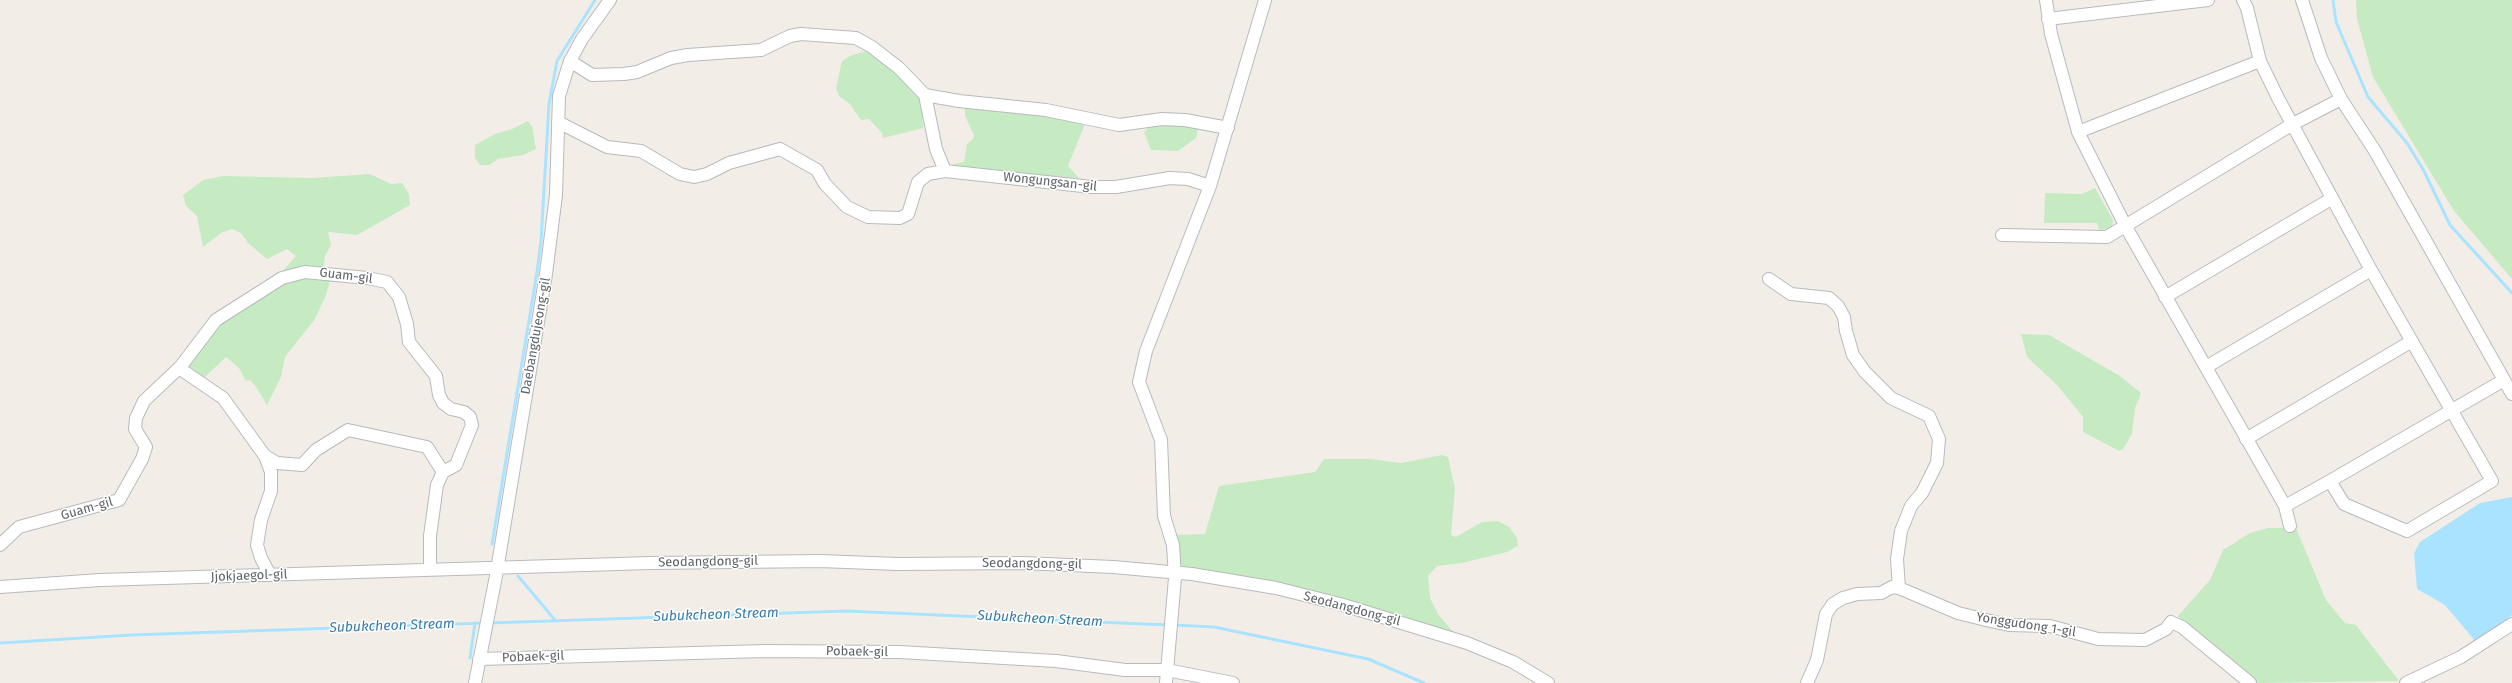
<!DOCTYPE html>
<style>
body{margin:0}
canvas{display:block;background:#f2eee7}
</style>
<canvas width="2512" height="683"></canvas>
<script>
const context = document.querySelector('canvas').getContext('2d');
context.lineJoin = 'round';
function paint(path, color) { context.fillStyle = color; context.fill(path, 'evenodd'); }
const poly = rows => new Path2D(rows.map(r => 'M' + r).join(''));
function strokePath(path, color, width, dash) { context.strokeStyle = color; context.lineWidth = width; context.lineCap = dash ? 'butt' : 'round'; context.setLineDash(dash || []); context.stroke(path); }
function label(font, color, halo, rows, align = 'center') {
  context.font = font + ' "Fira Sans",sans-serif'; context.lineWidth = 3; context.setLineDash([]); context.textBaseline = 'middle'; context.strokeStyle = halo; context.fillStyle = color; for (const [text, x, y, turn = 0] of rows) {
    context.save(); context.translate(x, y); context.rotate((+turn || 0) * Math.PI / 180); context.textAlign = isNaN(turn) ? turn : align; if (halo) context.strokeText(text, 0, 0); context.fillText(text, 0, 0); context.restore();
  }
}
paint(poly([
 [2356,0,2512,0,2512,279,2454,211,2373,77,2357,19],
 [868,51,883,59,921,95,923,128,883,138,882,133,869,119,861,120,850,104,839,96,836,88,842,61,852,55],
 [965,106,1087,119,1068,166,1079,178,950,168,953,164,964,162,967,144,973,139,974,135,965,116],
 [528,121,532,126,536,149,523,155,498,159,489,165,480,165,475,158,475,145,495,134,512,129],
 [1151,125,1199,125,1196,138,1178,151,1151,150,1144,132],
 [370,174,391,184,402,183,409,194,410,205,357,235,328,232,331,245,325,256,323,269,331,277,326,295,315,319,285,357,281,377,267,405,256,387,250,380,246,381,239,368,226,357,204,378,188,369,216,323,281,273,296,256,287,249,267,259,248,243,241,233,232,229,221,233,203,247,197,216,186,206,183,195,203,180,223,176,313,178],
 [2095,188,2113,220,2112,228,2099,230,2097,223,2044,223,2045,193,2082,194],
 [2021,334,2049,335,2120,376,2141,393,2135,408,2132,434,2123,449,2119,451,2083,432,2083,417,2057,385,2027,357],
 [1442,455,1448,457,1455,488,1451,535,1456,537,1482,522,1498,521,1509,527,1517,538,1518,546,1507,552,1462,563,1437,566,1428,576,1430,598,1438,614,1454,633,1366,606,1270,582,1183,567,1177,560,1176,535,1205,534,1219,486,1315,472,1324,459,1370,459,1401,463],
 [2268,528,2296,528,2326,600,2345,623,2356,625,2399,681,2256,683,2186,626,2178,616,2210,580,2223,550,2250,533]
]), '#c6ebc2');
paint(poly([
 [2512,497,2512,615,2476,642,2445,605,2417,589,2414,553,2420,542,2480,503]
]), '#aae3ff');
strokePath(poly([
 [2333,0,2336,22,2368,97,2407,143,2424,171,2450,225,2512,293],
 [492,544,537,272,541,241,549,104,557,61,595,0],
 [518,576,555,620],
 [489,623,846,611,1167,625],
 [1173,625,1214,627,1368,659,1424,683],
 [0,643,131,635,484,623],
 [470,658,475,623]
]), '#aae3ff', 3);
const minor = poly([
 [2046,0,2051,34,2078,132,2126,227,2285,506,2290,526],
 [2243,0,2247,8,2260,61,2278,98,2371,270,2492,481,2407,531,2344,504,2330,481,2285,506],
 [2302,0,2321,58,2341,99,2375,151,2512,394],
 [2048,19,2208,0],
 [570,61,592,75,624,74,637,72,671,58,688,55,761,50,790,36,801,34,856,38,872,47,899,68,925,95,936,149,945,171],
 [925,95,959,101,1046,110,1119,125,1162,119,1185,120,1228,128],
 [558,122,607,147,641,151,680,174,694,177,707,174,729,163,780,149,817,170,825,184,847,207,868,217,900,218,908,214,918,182,928,174,945,171,1092,187,1116,187,1170,178,1188,179,1210,186],
 [2078,132,2260,61],
 [2002,235,2107,237,2291,125,2341,99],
 [1769,279,1791,294,1829,298,1838,306,1844,317,1846,331,1853,355,1865,372,1891,398,1929,416,1939,439,1937,463,1922,493,1911,506,1901,531,1897,559,1899,588,1892,587,1881,593,1857,594,1843,598,1833,604,1826,614,1817,660,1807,683],
 [2165,297,2331,199],
 [2206,367,2371,270],
 [179,368,223,398,265,456,277,463,302,465,316,450,348,430,427,447,443,472],
 [2246,439,2412,341],
 [265,456,271,472,271,491,261,520,257,545,261,558,270,575],
 [2330,481,2504,380],
 [0,545,19,527,119,500,142,459,146,447,135,429,136,418,144,401,181,366,216,320,282,278,305,272,367,278,387,282,399,297,407,324,409,342,436,376,439,395,443,403,451,409,464,412,470,417,472,425,456,465,443,472,437,485,430,536,430,570],
 [0,587,100,580,650,563,820,561,898,564,1023,563,1113,567,1192,574,1276,588,1340,604,1467,643,1513,662,1548,683],
 [1899,588,1958,613,1986,620,2009,625,2050,626,2098,639,2145,640,2166,629,2171,622,2182,627,2250,683],
 [479,659,765,651,899,652,1056,661,1125,670,1167,670,1233,683],
 [475,683,496,576,546,274,556,195,559,96,570,61,582,39,610,0],
 [1166,683,1175,578,1173,545,1164,516,1161,440,1139,382,1146,351,1210,186,1265,0],
 [2406,683,2461,657,2512,624]
]);
strokePath(minor, '#b7babe', 14);
strokePath(minor, '#fff', 12);
label('13px', '#5e6468', '#fff', [
 ["Wongungsan-gil",1050,182,6],
 ["Guam-gil",346,276,7],
 ["Daebangdujeong-gil",536,336,-80],
 ["Guam-gil",87,509,-16],
 ["Seodangdong-gil",708,562,-1],
 ["Seodangdong-gil",1032,564,1],
 ["Jjokjaegol-gil",249,576,-2],
 ["Seodangdong-gil",1352,609,15],
 ["Yonggudong 1-gil",2026,625,9],
 ["Pobaek-gil",857,652,1],
 ["Pobaek-gil",533,657,-2]
]);
label('italic 14px', '#377ba9', '#fff', [
 ["Subukcheon Stream",716,615,-2],
 ["Subukcheon Stream",1040,619,3],
 ["Subukcheon Stream",392,626,-2]
]);
</script>
